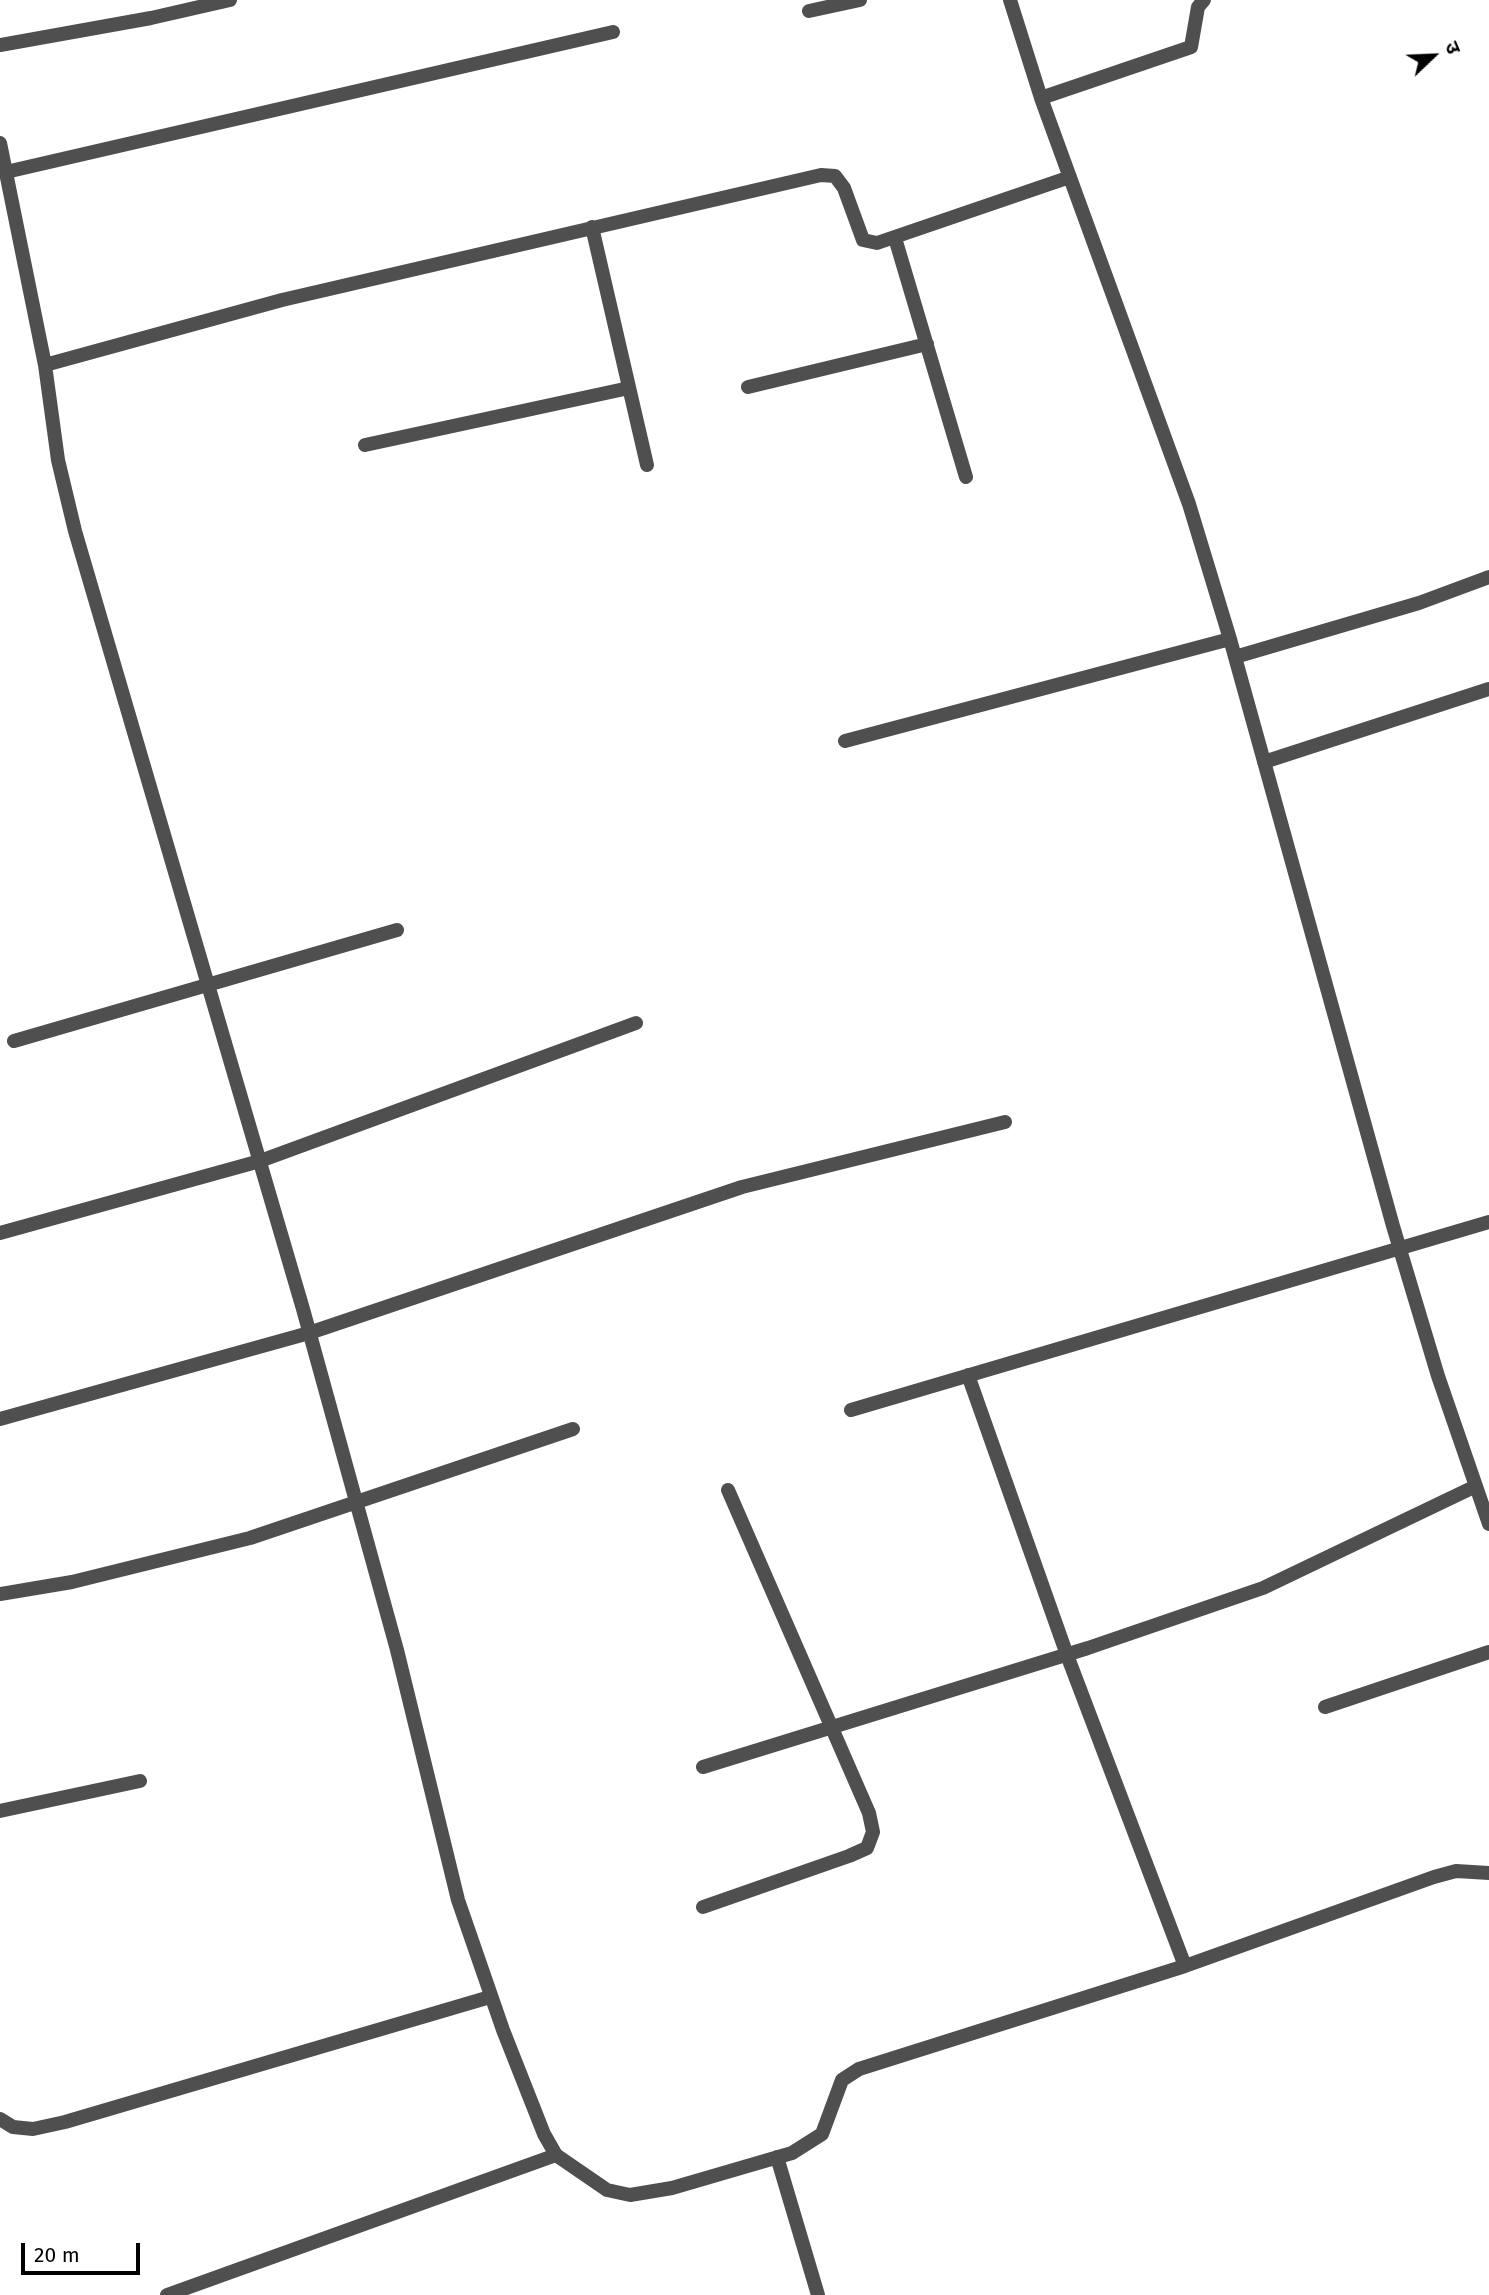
<!DOCTYPE html>
<meta charset="utf-8">
<style>
body{margin:0}
#map{position:relative;width:1489px;height:2295px;overflow:hidden;background:#fff;font-family:"Fira Sans","Noto Sans Devanagari",sans-serif}
canvas{display:block}
.north{position:absolute;left:1398px;top:21px;width:70px;height:70px;-webkit-text-stroke:5px #fff;paint-order:stroke;rotate:67deg;font-size:19px;font-weight:700;line-height:28px;text-align:center;color:#000}
.north::after{content:'';display:block;margin:auto;width:24px;height:32px;background:#000;clip-path:polygon(50% 0,100% 100%,50% 72%,0 100%)}
.scale{position:absolute;left:21px;top:2243px;width:119px;height:32px;box-sizing:border-box;border:4px solid #000;border-top:0;padding-left:9px;font-size:21px;line-height:24px;white-space:nowrap;color:#000;-webkit-text-stroke:5px #fff;paint-order:stroke}
</style>
<div id="map">
<canvas width="1489" height="2295"></canvas>
<div class="north">उ</div>
<div class="scale">20 m</div>
</div>
<script>
const context = document.querySelector('canvas').getContext('2d');
context.lineJoin = 'round';
const poly = rows => new Path2D(rows.map(r => 'M' + r).join(''));
function strokePath(path, color, width, dash) { context.strokeStyle = color; context.lineWidth = width; context.lineCap = dash ? 'butt' : 'round'; context.setLineDash(dash || []); context.stroke(path); }
strokePath(poly([
 [1010,0,1041,98,1189,504,1230,639,1393,1226,1438,1376,1489,1524],
 [809,11,860,0],
 [0,45,151,18,230,0],
 [1041,98,1191,47,1198,7,1204,0],
 [0,143,45,365,58,460,75,531,303,1309,397,1650,458,1900,503,2030,544,2134,556,2155,607,2190,630,2195,672,2188,792,2153,822,2134,842,2080,859,2069,1185,1966,1434,1877,1456,1871,1489,1873],
 [6,172,613,32],
 [592,227,647,465],
 [895,238,966,477],
 [45,365,282,300,821,175,835,176,844,188,863,240,877,243,1070,177],
 [748,387,927,344],
 [365,445,629,388],
 [1235,657,1419,603,1489,577],
 [845,741,1230,639],
 [1264,762,1489,689],
 [14,1041,397,930],
 [0,1233,260,1161,636,1023],
 [968,1375,1067,1655,1185,1966],
 [851,1410,1489,1222],
 [0,1419,309,1333,742,1187,1005,1122],
 [0,1594,72,1582,250,1538,573,1429],
 [1325,1707,1489,1652],
 [703,1767,1088,1648,1263,1588,1476,1486],
 [0,1811,140,1781],
 [703,1907,849,1856,867,1848,873,1832,869,1813,728,1490],
 [0,2119,13,2127,33,2129,65,2122,490,1997],
 [777,2157,818,2295],
 [167,2295,556,2155]
]), '#4f4f4f', 14);
</script>
